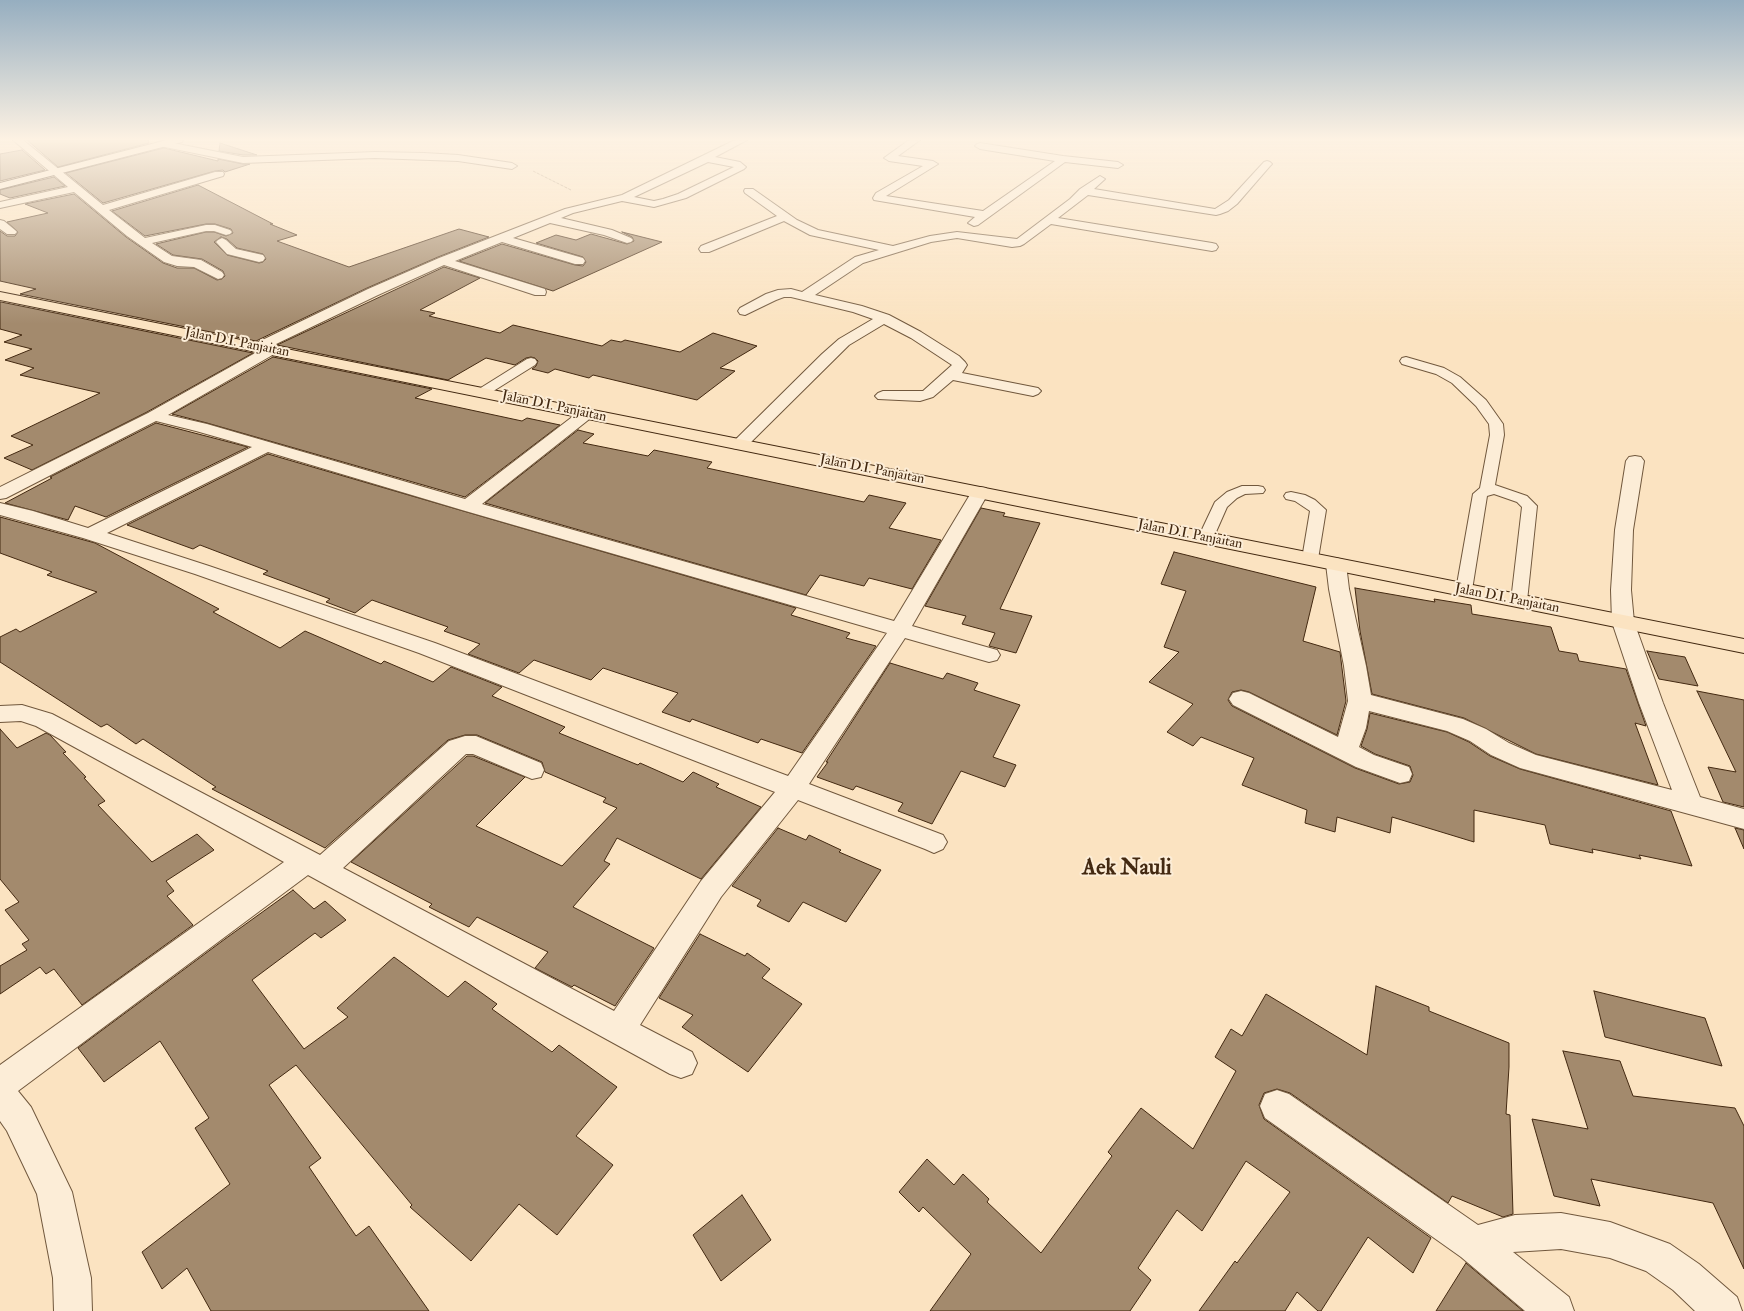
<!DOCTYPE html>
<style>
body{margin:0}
canvas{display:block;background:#fbe3c1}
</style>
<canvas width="1744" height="1311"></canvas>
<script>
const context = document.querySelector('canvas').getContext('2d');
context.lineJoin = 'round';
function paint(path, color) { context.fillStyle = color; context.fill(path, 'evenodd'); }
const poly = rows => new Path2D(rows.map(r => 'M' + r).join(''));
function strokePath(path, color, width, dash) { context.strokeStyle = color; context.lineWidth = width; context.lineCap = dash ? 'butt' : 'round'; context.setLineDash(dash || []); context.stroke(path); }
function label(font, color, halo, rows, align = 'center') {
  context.font = font + ' "IM FELL Double Pica",serif'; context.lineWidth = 4; context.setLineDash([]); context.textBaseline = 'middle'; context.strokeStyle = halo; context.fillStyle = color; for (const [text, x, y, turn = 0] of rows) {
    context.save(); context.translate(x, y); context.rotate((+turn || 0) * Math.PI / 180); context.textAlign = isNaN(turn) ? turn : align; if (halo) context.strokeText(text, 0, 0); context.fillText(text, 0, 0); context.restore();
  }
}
const building = poly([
 [27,140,148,140,149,143,58,167,27,140],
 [220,143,257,155,243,155,219,151,220,143],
 [164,148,218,161,218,159,243,164,250,164,225,172,223,170,215,171,103,203,66,173,164,148],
 [22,150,45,170,0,181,0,154,22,150],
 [54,177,65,186,10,198,0,194,0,190,54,177],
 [198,185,273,224,270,224,297,235,277,241,349,267,459,229,489,237,438,257,367,288,256,341,20,294,36,289,0,281,0,231,7,236,15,236,18,232,7,222,48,213,25,204,74,194,126,237,163,263,177,268,194,268,217,280,222,279,225,276,223,271,202,259,173,255,156,244,206,232,214,232,226,236,233,233,231,229,215,224,206,224,145,236,112,211,198,185],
 [221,237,227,239,237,248,263,254,266,259,263,262,259,263,227,255,214,242,221,237],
 [622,232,662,242,553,291,459,261,502,244,575,265,583,266,586,262,583,257,536,243,556,235,576,240,591,234,627,244,634,241,632,237,622,232],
 [444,267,480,278,420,310,435,313,429,316,500,333,513,325,602,346,611,340,621,342,625,340,680,352,713,333,757,346,720,368,735,371,697,400,593,375,589,378,555,369,548,373,532,369,536,366,538,361,535,358,531,357,526,358,515,365,486,358,448,380,277,345,444,267],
 [0,302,1,302,253,353,147,412,32,470,4,458,33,445,11,436,100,393,20,375,34,368,5,360,32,349,4,342,22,335,0,329,0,302],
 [273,357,432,389,415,398,522,421,527,418,560,425,465,497,207,423,172,414,273,357],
 [156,423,248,447,106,517,75,506,68,520,5,503,52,478,50,477,156,423],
 [578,430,594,434,583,443,648,456,654,450,712,462,707,468,864,502,869,495,906,503,889,528,941,540,912,589,869,578,864,586,820,575,806,595,485,503,578,430],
 [268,454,796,608,791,615,850,633,846,638,876,646,802,753,761,739,758,743,692,719,690,722,662,712,678,693,603,668,591,680,534,660,519,673,468,654,480,644,444,631,448,627,372,600,355,613,326,602,330,599,263,574,268,571,200,545,193,549,127,525,268,454],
 [981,508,1005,513,1003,516,1040,523,1000,609,1032,616,1016,653,989,646,995,633,962,624,966,616,925,606,981,508],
 [0,517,95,543,219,609,213,612,280,648,305,631,381,664,384,661,433,682,451,667,502,687,492,696,565,727,559,733,638,765,640,763,683,782,693,772,719,784,716,787,761,807,701,879,617,838,604,861,610,864,573,907,654,948,615,1006,574,985,572,987,535,968,548,952,477,917,469,927,429,907,432,904,351,862,467,756,473,756,525,777,476,826,562,866,617,808,603,802,606,798,545,772,542,762,477,735,465,735,448,740,325,848,212,789,216,787,143,739,136,744,107,724,101,727,0,662,0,637,16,629,20,632,97,592,47,575,52,572,0,553,0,517],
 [1174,552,1316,587,1303,641,1340,652,1346,701,1337,735,1249,692,1241,690,1232,692,1228,700,1232,706,1355,768,1399,784,1410,782,1413,775,1410,766,1375,754,1361,746,1367,729,1370,713,1447,732,1469,742,1490,756,1520,769,1671,811,1692,866,1639,855,1641,859,1592,849,1593,853,1550,844,1545,825,1474,810,1474,842,1392,817,1390,833,1337,817,1335,832,1305,823,1307,810,1242,785,1254,758,1201,737,1193,746,1167,732,1193,704,1149,682,1179,652,1164,647,1186,591,1161,584,1174,552],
 [1355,588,1435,602,1434,599,1471,605,1472,614,1551,627,1559,651,1577,654,1579,661,1626,669,1646,726,1635,723,1658,785,1536,754,1464,718,1372,694,1360,631,1355,588],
 [1647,651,1685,657,1698,686,1659,679,1647,651],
 [890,663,943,679,947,673,978,683,974,690,1020,705,993,757,1016,765,1005,787,961,771,932,824,898,811,903,803,856,786,853,790,817,777,828,762,826,762,890,663],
 [1697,691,1744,700,1744,807,1723,802,1708,767,1736,772,1697,691],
 [0,729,17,748,46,733,50,735,66,752,63,753,86,777,84,778,105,801,98,805,152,862,197,834,214,850,166,881,174,891,167,896,193,925,82,1005,54,969,46,974,40,967,0,994,0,966,27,950,22,944,29,940,5,910,19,902,0,879,0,729],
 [778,828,806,840,809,835,841,850,839,852,881,870,846,922,803,902,789,922,757,906,761,900,732,886,778,828],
 [1735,828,1744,830,1744,849,1735,828],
 [293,890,314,909,325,901,346,920,321,938,315,933,252,980,304,1049,348,1017,337,1008,394,957,448,997,465,981,497,1004,492,1009,552,1052,559,1045,617,1087,576,1136,613,1165,557,1235,519,1204,471,1261,410,1207,412,1205,296,1065,269,1085,321,1158,309,1167,356,1236,369,1226,429,1311,211,1311,187,1268,162,1289,142,1252,230,1184,195,1128,209,1118,160,1041,104,1082,78,1048,225,939,293,890],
 [700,934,745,956,747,953,770,969,762,978,802,1004,748,1072,682,1027,693,1015,659,998,700,934],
 [1376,986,1429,1007,1429,1011,1509,1043,1509,1067,1506,1114,1510,1115,1513,1214,1503,1217,1452,1196,1448,1203,1290,1093,1277,1089,1264,1093,1259,1105,1264,1119,1431,1238,1413,1273,1368,1237,1321,1311,1318,1311,1297,1292,1285,1311,1199,1311,1235,1261,1237,1263,1290,1192,1246,1161,1202,1231,1177,1210,1138,1268,1151,1280,1130,1311,930,1311,971,1254,923,1207,919,1212,899,1192,927,1159,954,1185,963,1174,989,1199,987,1202,1041,1253,1112,1156,1108,1152,1141,1108,1193,1149,1236,1071,1215,1057,1231,1029,1242,1036,1266,994,1367,1055,1376,986],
 [1594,991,1705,1018,1722,1066,1605,1037,1594,991],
 [1563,1051,1620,1061,1633,1096,1735,1108,1744,1126,1744,1269,1713,1203,1591,1179,1600,1206,1554,1196,1532,1119,1588,1129,1563,1051],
 [742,1195,771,1240,721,1281,693,1235,742,1195],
 [1466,1263,1523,1311,1436,1311,1466,1263]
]);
paint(building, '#a38a6d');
strokePath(building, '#432911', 1);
const lane = poly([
 [1406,357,1444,368,1460,377,1486,400,1503,424,1504,435,1495,485,1527,496,1537,506,1527,601,1525,605,1519,606,1513,605,1511,601,1522,507,1517,502,1494,494,1487,496,1472,590,1470,594,1464,595,1458,594,1456,590,1473,494,1480,488,1490,435,1489,424,1476,406,1452,383,1436,374,1402,364,1400,361,1402,358,1406,357],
 [531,358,535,359,537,362,535,365,487,395,479,395,477,392,479,389,527,359,531,358],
 [1242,486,1258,486,1263,487,1265,490,1263,493,1245,494,1237,498,1227,507,1212,541,1206,543,1200,541,1198,538,1215,502,1227,492,1242,486],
 [1291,492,1305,495,1315,500,1326,510,1318,559,1316,562,1310,564,1304,562,1302,559,1310,511,1295,501,1286,499,1284,496,1286,493,1291,492]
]);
const street = poly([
 [13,140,23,140,103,205,215,172,223,172,224,174,223,176,109,210,145,238,206,225,215,225,230,230,232,232,230,234,226,235,214,231,206,231,152,243,172,256,201,260,222,272,224,275,222,278,218,279,194,267,177,266,164,262,127,236,74,192,0,208,0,202,68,187,13,140],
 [735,140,747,140,715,157,740,162,746,167,744,169,686,198,654,207,622,201,573,213,561,218,612,230,631,238,633,240,631,242,627,243,604,235,550,223,513,238,583,258,585,261,583,264,575,264,502,242,455,261,545,289,546,292,545,295,535,295,444,265,378,295,272,346,276,347,278,350,276,353,168,415,207,424,465,499,580,411,586,409,592,411,594,414,592,417,482,504,894,621,974,488,980,487,986,488,989,492,912,626,997,650,1000,655,997,660,989,662,905,638,809,784,943,835,947,842,943,849,934,853,925,849,798,800,721,897,640,1025,692,1052,697,1063,692,1074,681,1078,670,1074,608,1040,308,875,18,1091,31,1107,72,1192,91,1278,92,1311,54,1311,53,1278,37,1194,7,1131,0,1121,0,1065,284,862,36,726,21,721,0,722,0,706,22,705,52,714,320,855,449,741,465,736,476,736,541,763,544,770,541,777,532,779,473,754,466,754,343,868,614,1011,701,881,775,792,419,653,195,574,83,538,0,515,0,503,33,511,88,528,252,447,196,431,156,421,6,498,0,499,0,487,148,413,257,352,252,351,250,348,252,345,368,289,439,258,565,209,622,195,735,140],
 [708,162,734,167,678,194,663,199,654,201,634,197,708,162],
 [268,452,462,510,887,633,788,776,435,643,209,566,107,533,268,452],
 [909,140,920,140,898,156,933,161,938,164,886,196,983,211,1055,161,980,149,975,146,977,144,980,143,1063,156,1118,162,1123,165,1118,168,1065,162,978,225,974,226,968,223,975,217,874,200,873,198,876,193,923,166,889,161,884,158,909,140],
 [163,141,243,157,375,152,424,153,458,155,512,163,517,166,512,169,458,161,375,158,243,163,160,146,158,144,163,141],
 [1267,161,1270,162,1272,164,1270,166,1237,204,1228,211,1220,214,1216,215,1088,195,1058,218,1212,243,1216,244,1218,247,1216,250,1212,251,1051,224,1024,244,1020,246,1012,247,957,238,931,242,863,263,815,295,862,306,889,315,921,332,959,356,965,362,967,365,962,373,1038,388,1041,391,1038,394,1033,396,953,380,933,397,920,401,878,399,875,396,878,393,883,391,923,391,952,365,911,338,884,324,849,345,745,448,739,449,733,448,731,444,822,354,839,339,873,319,853,312,791,297,784,297,776,300,745,315,740,314,738,311,740,308,766,294,778,290,791,289,802,292,855,257,879,250,810,235,784,221,709,252,701,252,699,249,701,246,777,216,745,193,744,191,745,189,753,189,797,220,818,230,893,246,930,236,957,232,1017,239,1070,199,1080,189,1100,176,1105,179,1094,189,1215,209,1229,200,1264,162,1267,161],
 [0,220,4,221,15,230,17,232,15,234,7,234,0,229,0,220],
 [222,238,226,240,236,249,263,255,265,258,263,261,259,262,227,254,216,242,218,240,222,238],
 [1635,456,1641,457,1644,461,1633,530,1631,590,1634,622,1663,703,1700,797,1744,809,1744,829,1520,768,1491,755,1470,741,1447,731,1369,711,1366,728,1359,747,1374,755,1409,767,1412,774,1409,781,1400,783,1356,767,1233,705,1229,699,1233,693,1241,691,1249,693,1338,737,1348,701,1344,666,1329,589,1326,564,1329,560,1336,558,1343,560,1346,564,1349,589,1366,666,1371,695,1463,719,1486,729,1509,743,1536,755,1672,790,1639,703,1612,622,1611,590,1615,530,1626,461,1629,457,1635,456],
 [1277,1090,1289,1094,1478,1225,1515,1215,1561,1213,1610,1222,1670,1244,1699,1264,1737,1297,1742,1311,1695,1311,1673,1290,1646,1271,1610,1258,1561,1249,1513,1252,1569,1297,1574,1311,1525,1311,1461,1257,1265,1118,1260,1106,1265,1094,1277,1090]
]);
const secondary = poly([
 [167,140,183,140,182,142,0,189,0,183,167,140]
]);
const primary = poly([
 [0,292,1744,639,1744,653,0,300,0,292]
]);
strokePath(lane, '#71583d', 2);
strokePath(street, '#71583d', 2);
strokePath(secondary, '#432911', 2);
strokePath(primary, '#432911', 2);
strokePath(poly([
 [533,171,571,190]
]), '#432911', 1, [0.5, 1]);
paint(lane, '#fcedd7');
paint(street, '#fcedd7');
paint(secondary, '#fcedd7');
paint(primary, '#fbe3c1');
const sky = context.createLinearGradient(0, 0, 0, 324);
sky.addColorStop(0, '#96aec0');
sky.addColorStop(0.43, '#fdf2e3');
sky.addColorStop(1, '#fdf2e300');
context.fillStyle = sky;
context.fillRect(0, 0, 1744, 324);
label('14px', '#432911', '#fcedd7', [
 ["Jalan D.I. Panjaitan",237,343,11],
 ["Jalan D.I. Panjaitan",554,407,12],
 ["Jalan D.I. Panjaitan",872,470,11],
 ["Jalan D.I. Panjaitan",1190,535,11],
 ["Jalan D.I. Panjaitan",1507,599,11]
]);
label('bold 22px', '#432911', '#fcedd7', [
 ["Aek Nauli",1127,869]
]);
</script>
